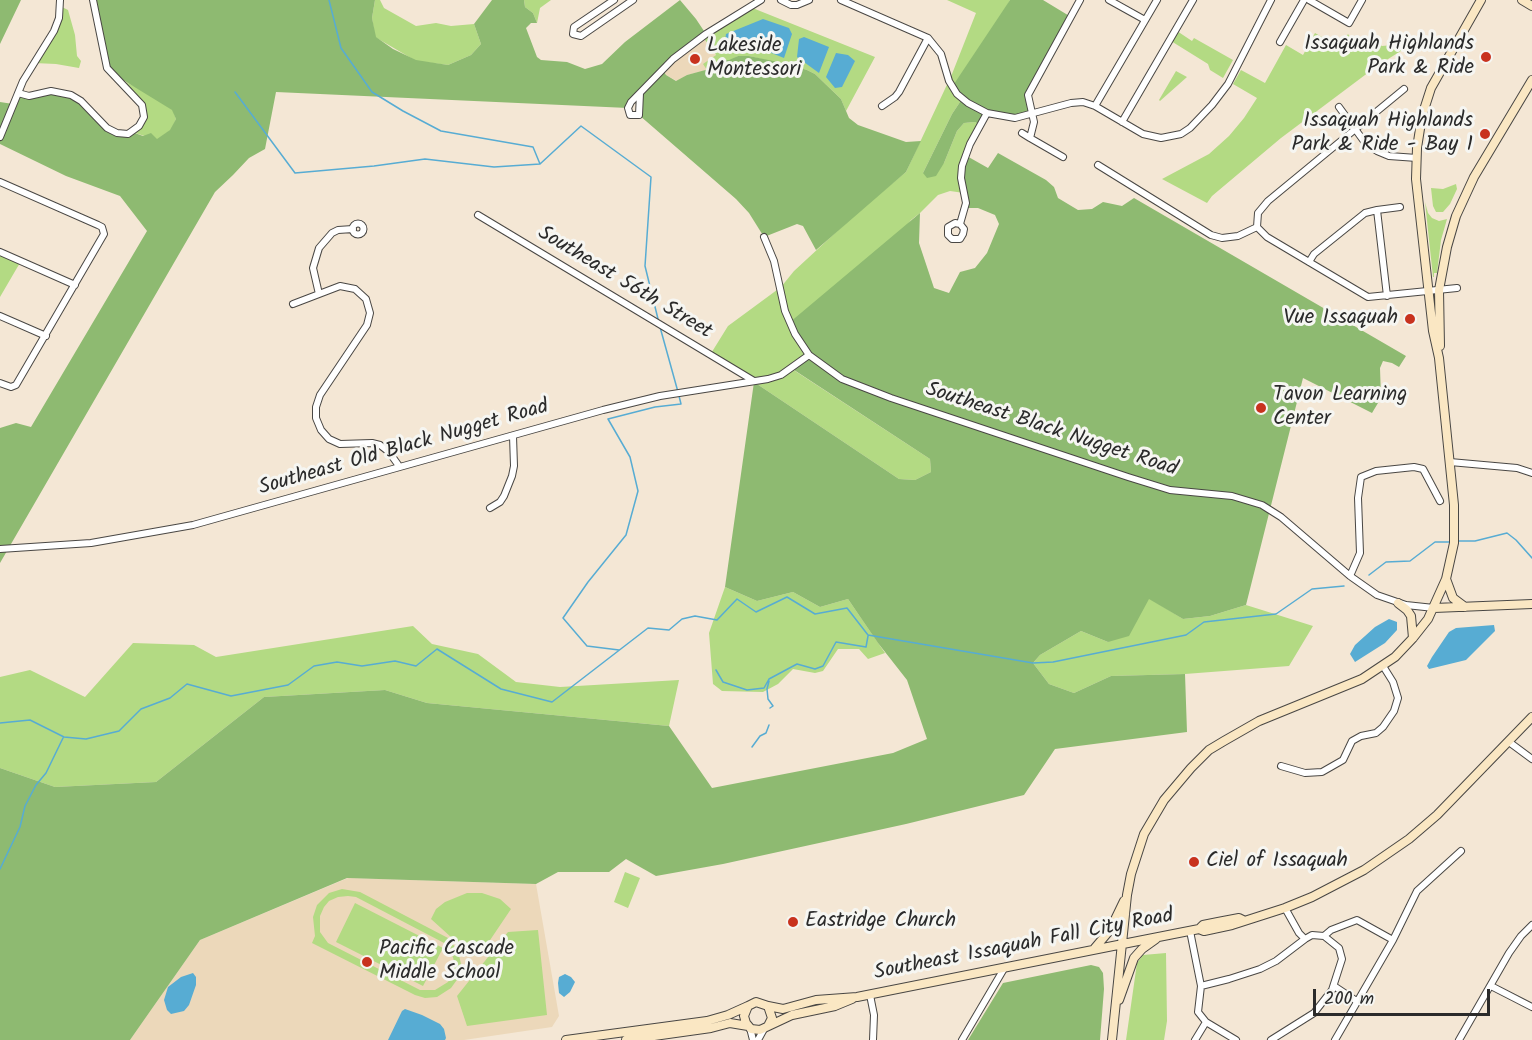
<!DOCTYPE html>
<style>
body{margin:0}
#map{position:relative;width:1532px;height:1040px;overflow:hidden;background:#f4e7d5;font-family:Kalam,sans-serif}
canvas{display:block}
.scale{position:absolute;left:1313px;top:989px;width:177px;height:27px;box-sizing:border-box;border:3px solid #2b2b2b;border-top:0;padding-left:8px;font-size:18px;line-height:21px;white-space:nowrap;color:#2b2b2b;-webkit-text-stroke:4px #f6f6f2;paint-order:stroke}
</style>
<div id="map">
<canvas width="1532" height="1040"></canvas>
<div class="scale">200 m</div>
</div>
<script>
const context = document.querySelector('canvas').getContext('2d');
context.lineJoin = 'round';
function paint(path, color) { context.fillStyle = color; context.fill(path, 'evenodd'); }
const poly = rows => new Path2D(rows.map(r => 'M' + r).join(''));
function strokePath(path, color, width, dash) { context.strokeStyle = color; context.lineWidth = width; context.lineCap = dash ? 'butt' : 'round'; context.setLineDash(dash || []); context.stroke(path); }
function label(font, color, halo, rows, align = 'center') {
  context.font = font + ' Kalam,sans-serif'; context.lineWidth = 6; context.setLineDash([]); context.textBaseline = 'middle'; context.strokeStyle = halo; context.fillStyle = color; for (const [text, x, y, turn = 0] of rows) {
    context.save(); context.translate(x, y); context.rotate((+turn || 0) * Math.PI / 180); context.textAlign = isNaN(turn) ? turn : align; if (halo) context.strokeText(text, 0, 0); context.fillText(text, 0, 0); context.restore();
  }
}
paint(poly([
 [702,36,721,63,707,70,687,75,677,81,666,75,662,69],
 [348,878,536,884,559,1016,552,1027,464,1040,130,1040,200,940]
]), '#ecd8ba');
paint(poly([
 [375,0,380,0,384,8,416,26,436,23,451,26,474,24,481,44,471,55,448,65,416,61,375,37,372,18],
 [524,0,551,0,540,8,537,23,533,13,525,7],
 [947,0,1010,0,962,99,952,114,923,173,944,163,957,131,964,123,975,122,980,125,965,155,964,193,950,191,938,195,920,213,911,220,809,355,792,369,930,459,931,472,915,480,899,479,754,382,710,355,728,326,781,287,794,271,859,211,906,172,952,74,976,13],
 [60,6,68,10,75,35,77,56,81,61,79,68,56,64,34,63,54,31],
 [750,7,875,57,846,111,841,99,815,74,807,70,749,56,738,56,729,61,720,61,721,66,707,70,703,64,716,55,702,36],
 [1177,31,1192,41,1194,38,1233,60,1223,78,1210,70,1208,64,1171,41],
 [1315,33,1339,47,1348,34,1355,44,1375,46,1377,43,1382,46,1393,45,1395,50,1403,48,1404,49,1377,66,1281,138,1212,196,1207,203,1162,179,1209,154,1229,136,1244,118,1257,98,1233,84,1241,70,1265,83,1286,45,1303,55],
 [1176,71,1187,77,1160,101,1159,100],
 [113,76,142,90,173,110,176,119,171,130,157,140,132,132,136,129,143,110],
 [1456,184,1457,189,1450,204,1443,212,1436,212,1433,206,1431,188,1443,189],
 [1425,202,1428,213,1432,218,1439,221,1447,219,1441,240,1437,273,1434,273,1434,277,1433,277],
 [0,252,21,261,0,297],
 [725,587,757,601,793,592,820,607,848,599,885,653,868,659,859,649,838,649,823,671,815,673,793,669,778,684,763,692,722,691,713,684,709,633],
 [1149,598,1183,619,1210,616,1246,605,1313,626,1289,666,1185,674,1111,676,1074,693,1049,684,1033,663,1040,655,1081,631,1108,642],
 [413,626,432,644,478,654,516,682,560,687,679,680,669,726,427,703,385,690,264,697,156,782,55,787,0,768,0,677,30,670,85,697,133,643,194,645,216,657],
 [625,872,640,878,628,908,614,902],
 [342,889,360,892,448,938,458,951,461,964,459,977,451,988,437,997,425,998,415,995,312,943,315,936,313,917,317,905,329,893],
 [348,896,356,897,446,944,451,951,454,961,453,974,448,982,435,990,420,990,328,943,320,932,320,916,324,907,329,901,338,897],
 [467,893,482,893,500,899,511,909,480,955,472,956,431,919,436,909,445,902],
 [355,903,443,948,423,986,336,942],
 [538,930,547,1015,467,1026,457,996,508,932],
 [1166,953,1167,1021,1164,1040,1126,1040,1137,963,1143,955]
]), '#b3da83');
paint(poly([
 [0,0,21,0,0,44],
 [93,0,375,0,372,18,376,37,393,49,416,60,448,65,471,55,481,44,474,24,492,0,524,0,525,7,533,13,537,23,531,23,526,28,537,57,541,60,567,62,585,69,602,64,625,42,680,0,696,19,706,34,662,69,666,75,676,81,687,75,720,66,719,60,729,60,738,56,749,56,783,63,807,70,815,74,841,99,849,118,858,125,906,142,921,141,906,172,816,250,803,226,797,224,764,237,749,213,736,199,639,115,640,94,628,108,276,92,265,149,249,158,233,175,215,192,0,563,0,428,16,423,31,427,147,231,120,196,66,176,0,144,0,102,13,104,18,93,25,95,42,93,74,96,112,131,132,132,143,136,151,133,157,139,170,130,176,119,172,110,110,72],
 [1010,0,1043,0,1071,17,1029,90,1032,115,1022,117,987,113,980,125,975,122,964,123,957,131,944,163,936,176,927,178,923,173,952,114,962,99,952,87],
 [998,153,1046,180,1054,187,1058,198,1078,210,1092,209,1103,202,1122,206,1134,198,1406,356,1399,367,1392,363,1383,361,1380,368,1381,398,1372,413,1303,378,1246,605,1210,616,1183,619,1149,599,1129,636,1108,642,1081,631,1040,655,1033,663,1049,684,1074,693,1111,676,1185,674,1187,732,1055,749,1024,795,906,824,723,864,656,876,626,859,609,872,558,872,536,884,347,878,200,940,130,1040,0,1040,0,768,55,787,156,782,264,697,385,690,427,703,669,726,712,788,893,753,927,739,907,680,878,643,848,599,820,607,793,592,757,601,725,587,754,382,899,479,915,480,931,472,930,459,791,368,809,355,789,323,920,213,919,243,934,288,949,293,960,272,975,268,987,253,999,224,995,215,978,208,966,208,961,178,965,155,988,168],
 [1091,965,1099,967,1103,973,1104,989,1100,1040,968,1040,1003,983]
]), '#8eba71');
paint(poly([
 [763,19,789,28,792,34,784,58,769,52,729,46,725,41,726,34],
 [804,37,829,47,819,73,797,57,799,39],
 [836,53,848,55,855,61,842,87,835,88,826,77],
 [1389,619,1397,622,1397,630,1385,643,1355,662,1350,654,1355,645,1375,627],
 [1494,625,1495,631,1466,660,1429,669,1427,666,1432,657,1449,632,1456,628],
 [193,973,196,977,196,985,189,1005,184,1011,171,1014,167,1010,164,1000,168,987,181,977],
 [565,974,571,977,575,982,570,992,564,997,559,993,558,983,559,977],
 [405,1009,422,1015,440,1024,444,1029,446,1038,445,1040,388,1040,402,1011]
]), '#57acd3');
strokePath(poly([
 [329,0,341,48,372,92,403,111,441,131,533,147,540,164],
 [235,92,295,173,374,166,425,159,494,167,540,164,581,126,651,177,645,266,658,319],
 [660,327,678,392],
 [1457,541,1475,541,1507,533,1516,540,1532,558],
 [1369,575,1386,562,1410,561,1435,542,1449,542],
 [619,650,587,646,563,618,588,582,626,535,638,491,630,457,608,419,655,407,681,404,679,396],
 [716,670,723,682,747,690,764,688,769,679,797,664,815,669,823,666,836,642,866,647,868,636],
 [769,681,767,689,768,699,773,706,770,708],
 [0,723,30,720,64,737,86,739,119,731,141,709,170,698,187,684,231,696,288,685,314,666,337,662,362,666,395,661,416,666,437,649,501,689,552,702,648,628,669,630,682,619,695,616,717,620,737,599,756,612,787,597,815,614,847,608,868,635,1033,663,1053,662,1186,635,1204,622,1276,614,1312,589,1344,586],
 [752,747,760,736,766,733,769,725],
 [0,869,20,827,25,806,36,785,46,773,63,738]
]), '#57acd3', 1.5);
const street = poly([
 [614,0,574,27,573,34,581,36,633,0],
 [781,0,791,5,797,5,809,0],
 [841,0,928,38,941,54,949,81,957,94,968,103,987,113,1015,118,1071,103,1083,102,1095,106,1143,134,1161,138,1181,134,1190,128,1212,105,1228,84,1271,0],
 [1109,0,1145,20],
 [1309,0,1349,23,1362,0],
 [1280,42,1304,0],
 [1404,89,1268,201,1258,213,1257,227,1267,237,1368,297,1457,288],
 [18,93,29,96,51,91,71,95,81,101,107,128,117,133,128,134,139,126,144,117,142,105,107,68,93,0],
 [640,93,639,115,630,115,628,108,631,102,673,59,706,34,761,0],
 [882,106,895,97,899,92,928,38],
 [1095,106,1157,0],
 [1339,107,1366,144,1377,151,1389,156,1417,158],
 [1122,122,1193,0],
 [1022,133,1030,138],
 [0,137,23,81,54,31,59,18,60,0],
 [1063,157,1030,138,1034,122,1028,95,1080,0],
 [1098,165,1211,235,1222,238,1238,236,1257,227],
 [0,182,98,225,102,227,104,234,16,385,11,387,0,383],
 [1377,210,1400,207],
 [478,215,754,381],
 '352.5 229a5.5 5.5 0 1 1 11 0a5.5 5.5 0 1 1-11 0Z',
 [960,224,955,223,948,227,948,235,952,239,960,239,963,234,964,229,960,224,966,203,961,178,962,166,970,144,987,113],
 [764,237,774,261,785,311,795,334,809,355,842,379,891,398,1128,477,1170,490,1232,496,1262,505,1281,517,1350,576,1377,595,1406,605,1434,608],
 [0,252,75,285],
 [1309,262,1314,254,1365,213,1377,210,1387,296],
 [319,294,313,268,319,248,332,233,338,230,353,229],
 [293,304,340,286,355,289,366,299,370,313,367,325,320,395,316,407,316,418,321,430,329,439,340,444,372,443,380,445,389,452,399,466],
 [0,316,46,336],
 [1450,462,1517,468,1532,473],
 [490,508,500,502,504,496,512,476,514,466,513,436],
 [0,549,91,543,193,525,603,410,660,396,768,379,781,375,809,355],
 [1350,576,1360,553,1358,498,1361,477,1376,471,1414,467,1423,469,1440,501],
 [1509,742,1532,759],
 [1281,766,1305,773,1322,772,1343,760,1352,741,1361,736,1376,733,1383,727,1394,711,1398,698,1393,682,1383,666],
 [1190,931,1201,986,1198,1012,1206,1022,1195,1040],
 [1324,936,1331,930,1357,920,1393,940],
 [1201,986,1229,979,1260,969,1276,961,1305,939],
 [1334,986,1358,1002],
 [1491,986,1532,1007],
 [870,995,874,1015,873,1040],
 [1206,1022,1236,1040],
 [750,1028,753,1040],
 [758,1040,764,1029],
 [962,1040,1005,967],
 [1271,1040,1314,1013,1332,990,1342,959,1339,948,1324,936,1312,935,1305,939,1299,933,1285,908],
 [1335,1040,1393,940,1417,891,1461,851],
 [1459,1040,1509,953,1521,936,1532,925]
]);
const secondary = poly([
 [1522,0,1532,6],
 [1440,346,1439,290,1447,247,1456,216,1474,177,1532,80],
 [1446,579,1453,598,1465,607],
 [1398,603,1407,610,1411,616,1413,638],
 [1434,608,1532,604],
 [1199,929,1203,925,1218,922,1239,918,1243,920],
 [1094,949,1110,930,1124,901],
 [1119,1000,1134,958,1142,949,1156,939],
 [768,1006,783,1009,816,1000,857,997,1133,942,1199,929,1204,931,1232,925,1285,908,1312,897,1364,870,1409,839,1437,815,1532,717],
 [768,1026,772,1018,768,1006,756,1002,748,1006,744,1016,746,1023,751,1029,760,1030,792,1015,835,1006,852,999],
 [566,1040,707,1021,728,1015,748,1006],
 [626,1040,711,1028,730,1023,748,1026],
 [1112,1040,1127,895,1131,874,1144,834,1164,800,1191,768,1209,750,1224,741,1259,721,1362,679,1395,657,1413,638,1428,619,1446,579,1454,543,1454,505,1439,358,1433,331,1416,179,1417,148,1422,116,1431,88,1481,0]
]);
strokePath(street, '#494744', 8);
strokePath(secondary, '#494744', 10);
strokePath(street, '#fff', 6);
strokePath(secondary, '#fae7c3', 8);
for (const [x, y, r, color] of [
 [1486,57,6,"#c8321e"],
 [695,59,6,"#c8321e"],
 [1485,134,6,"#c8321e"],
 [1410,319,6,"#c8321e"],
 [1261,408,6,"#c8321e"],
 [1194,862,6,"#c8321e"],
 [793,922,6,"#c8321e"],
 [367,962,6,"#c8321e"]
]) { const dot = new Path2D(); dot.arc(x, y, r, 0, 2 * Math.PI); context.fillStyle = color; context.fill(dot); strokePath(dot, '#f6f6f2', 2); }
label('21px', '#2b2b2b', '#f6f6f2', [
 ["Issaquah Highlands",1474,45,"right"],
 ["Park & Ride",1474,69,"right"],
 ["Lakeside",707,47],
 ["Montessori",707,71],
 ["Issaquah Highlands",1473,122,"right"],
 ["Park & Ride - Bay 1",1473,146,"right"],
 ["Vue Issaquah",1398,319,"right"],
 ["Tavon Learning",1273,396],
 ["Center",1273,420],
 ["Ciel of Issaquah",1206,862],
 ["Eastridge Church",805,922],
 ["Pacific Cascade",379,950],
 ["Middle School",379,974]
], 'left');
label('21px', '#2b2b2b', '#f6f6f2', [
 ["Southeast 56th Street",624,284,31],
 ["Southeast Black Nugget Road",1051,431,18],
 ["Southeast Old Black Nugget Road",404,449,-16],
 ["Southeast Issaquah Fall City Road",1024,946,-11]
]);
</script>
